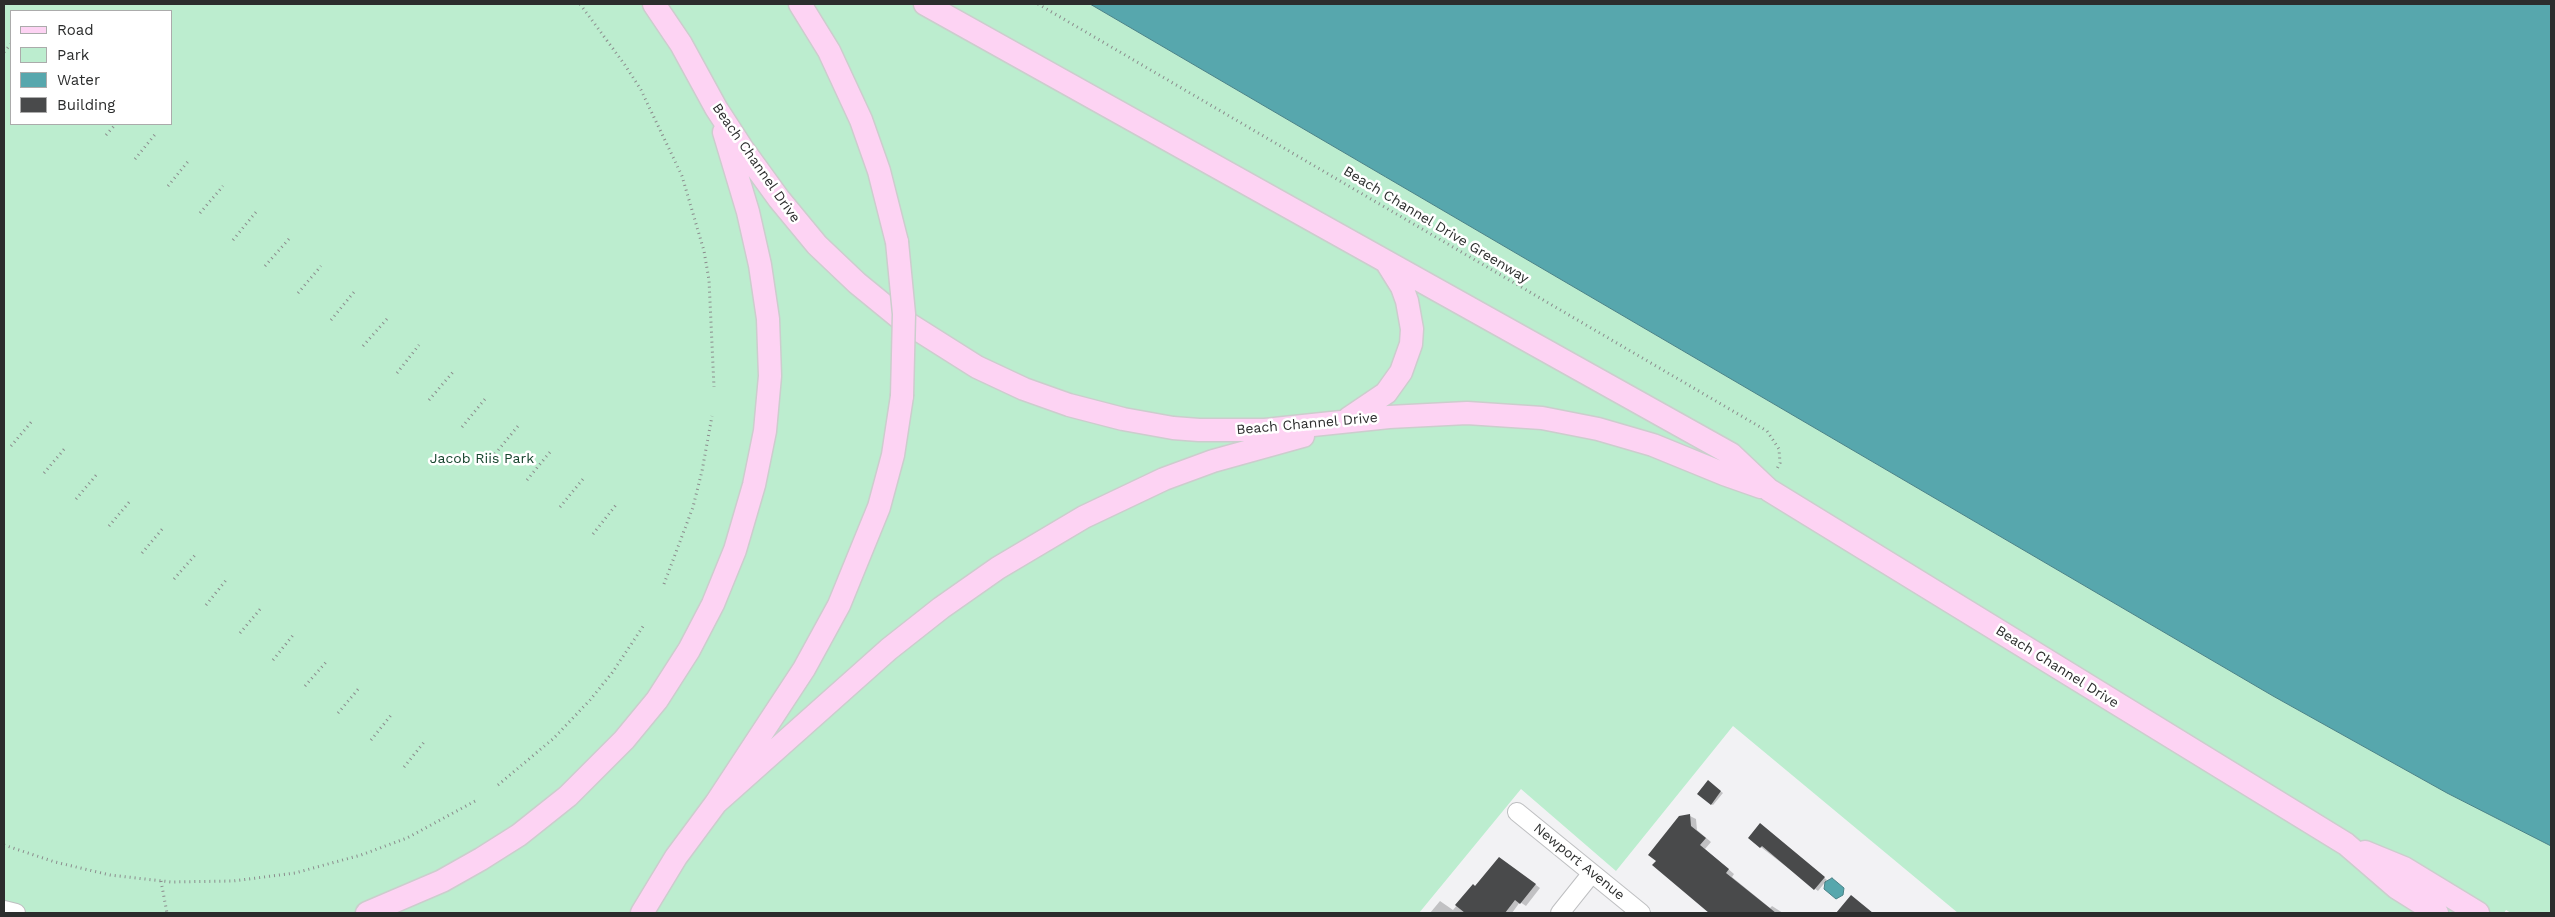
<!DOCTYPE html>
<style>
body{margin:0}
#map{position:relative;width:2555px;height:917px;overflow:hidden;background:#f2f2f4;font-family:"Work Sans",sans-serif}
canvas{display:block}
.frame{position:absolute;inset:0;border:5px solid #2c2d2d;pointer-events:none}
.legend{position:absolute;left:10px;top:10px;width:162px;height:115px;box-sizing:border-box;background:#fff;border:1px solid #ababab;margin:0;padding:6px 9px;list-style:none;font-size:15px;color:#2c2d2d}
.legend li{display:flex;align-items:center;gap:10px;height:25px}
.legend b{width:25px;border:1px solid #ababab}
</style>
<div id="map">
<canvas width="2555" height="917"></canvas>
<div class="frame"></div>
<ul class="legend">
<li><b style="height:6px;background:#fdd3f3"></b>Road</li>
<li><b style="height:14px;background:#bcedcf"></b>Park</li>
<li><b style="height:14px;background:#57a7ad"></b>Water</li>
<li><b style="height:14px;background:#494a4b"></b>Building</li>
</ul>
</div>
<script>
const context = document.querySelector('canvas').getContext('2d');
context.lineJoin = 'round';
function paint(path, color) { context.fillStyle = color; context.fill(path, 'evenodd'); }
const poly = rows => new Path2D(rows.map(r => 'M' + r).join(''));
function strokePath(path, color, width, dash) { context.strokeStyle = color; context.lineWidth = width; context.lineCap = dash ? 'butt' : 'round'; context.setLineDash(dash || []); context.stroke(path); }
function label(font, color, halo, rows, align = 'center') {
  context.font = font + ' "Work Sans",sans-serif'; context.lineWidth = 5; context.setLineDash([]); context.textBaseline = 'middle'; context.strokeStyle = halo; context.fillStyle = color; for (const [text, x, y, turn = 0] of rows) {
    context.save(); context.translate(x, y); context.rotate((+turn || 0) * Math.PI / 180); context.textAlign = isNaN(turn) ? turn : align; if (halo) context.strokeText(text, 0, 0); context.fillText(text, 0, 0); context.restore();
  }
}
paint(poly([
 [4,4,1090,4,2273,696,2447,793,2551,846,2551,913,2511,913,2506,910,2504,913,1958,913,1733,726,1616,871,1521,789,1419,913,4,913],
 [11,11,171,11,171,124,11,124]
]), '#bcedcf');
const water = poly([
 [1090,4,2551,4,2551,846,2447,793,2273,696,1090,4],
 [1832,878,1844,888,1843,895,1836,899,1824,889,1825,882,1832,878]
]);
paint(water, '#57a7ad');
strokePath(water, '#4a8287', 1);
paint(poly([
 [1710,783,1723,793,1713,805,1711,804],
 [1690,816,1696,819,1697,830,1711,842,1705,849,1734,874,1732,877,1770,908,1772,906,1783,913,1713,913,1654,865],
 [1764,827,1827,880,1818,891,1749,838],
 [1504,861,1540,888,1526,906,1520,902,1512,913,1430,913,1440,901,1453,910,1473,885,1476,887]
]), '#0003');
paint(poly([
 [1708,780,1721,791,1711,805,1697,794],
 [1690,814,1691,826,1706,838,1700,845,1729,869,1726,873,1776,913,1709,913,1652,865,1656,861,1648,855,1679,816],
 [1760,823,1825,877,1814,890,1762,846,1760,848,1748,838],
 [1499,857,1536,884,1520,904,1515,900,1505,913,1465,913,1455,905,1473,884,1475,886],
 [1851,895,1873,913,1836,913]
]), '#494a4b');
const minor = poly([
 [1517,812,1641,913],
 [4,910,16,913],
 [1560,913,1592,873]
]);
const major = poly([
 [654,4,681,44,716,108,742,148,779,199,817,245,857,283,901,319,977,367,1024,389,1069,405,1123,419,1173,428,1199,430,1265,430,1389,417,1467,413,1542,418,1598,429,1653,445,1724,474,1761,487],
 [800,4,829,51,861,120,879,171,897,242],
 [925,4,1731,454,1769,490,2346,844,2397,888,2437,913],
 [1349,418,1386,393,1401,372,1411,344,1412,329,1407,301,1402,287,1387,263],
 [716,803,889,649,941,608,998,568,1084,517,1164,479,1213,461,1303,436],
 [2365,852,2404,868,2478,913],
 [367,913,442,881,481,859,519,835,568,796,624,740,657,700,689,650,713,604,735,550,754,485,765,431,770,376,768,319,760,265,748,212,724,132],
 [642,913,676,857,716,803,804,669,839,605,879,507,893,455,902,396]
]);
strokePath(minor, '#bebfc1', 20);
strokePath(major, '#cccdcd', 25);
strokePath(poly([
 [580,4,625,65,641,90,682,176,704,251,709,280,714,387],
 [1038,4,1767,431,1779,449,1780,463,1776,471],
 [4,52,11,44],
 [106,135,116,124],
 [135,159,157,132],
 [168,186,190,159],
 [200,213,223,186],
 [233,240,256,212],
 [265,266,289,239],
 [298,293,321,266],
 [331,320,354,292],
 [363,346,387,319],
 [397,373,419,345],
 [429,400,453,372],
 [462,427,485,399],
 [11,446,33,420],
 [495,454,518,426],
 [44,473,66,447],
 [527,480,550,452],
 [76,499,98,473],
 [560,507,583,479],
 [109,526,131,500],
 [593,534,616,505],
 [142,553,164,527],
 [174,579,196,554],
 [664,584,693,507,702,471,712,416],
 [206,605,227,579],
 [240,633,262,607],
 [273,660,294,634],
 [305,686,327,661],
 [338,713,360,687],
 [371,740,392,714],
 [404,767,425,741],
 [498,785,554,738,590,700,612,673,644,625],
 [4,845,55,862,110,875,171,882,233,881,295,873,361,855,407,838,477,800],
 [161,881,167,913]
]), '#8b8c8d', 3, [1, 4]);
strokePath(minor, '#fff', 18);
strokePath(major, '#fdd3f3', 22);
const majorBridge = poly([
 [897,242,904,314,902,396]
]);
strokePath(majorBridge, '#cccdcd', 25, []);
strokePath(majorBridge, '#fdd3f3', 22);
label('14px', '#2c2d2d', '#fff', [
 ["Beach Channel Drive",756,163,55],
 ["Beach Channel Drive Greenway",1436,225,31],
 ["Beach Channel Drive",1307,424,-5],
 ["Beach Channel Drive",2057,667,32],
 ["Newport Avenue",1579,862,39]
]);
label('14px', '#16442d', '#fff', [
 ["Jacob Riis Park",482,459]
]);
</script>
